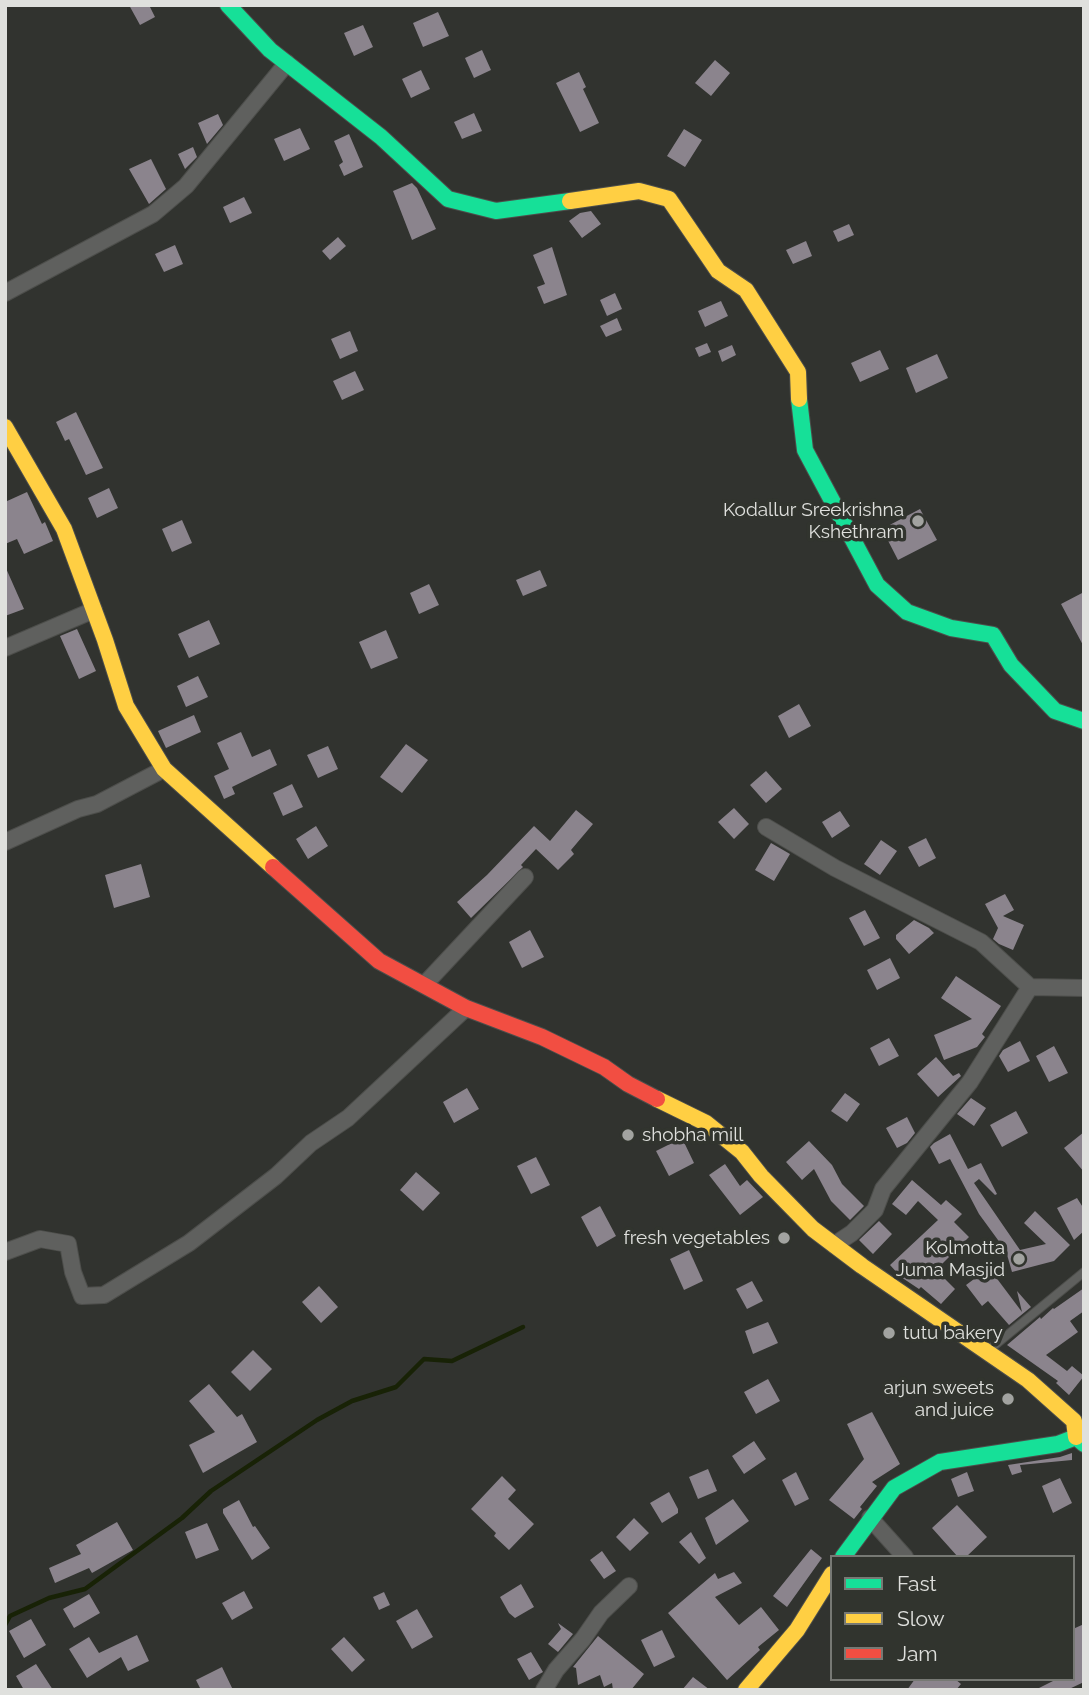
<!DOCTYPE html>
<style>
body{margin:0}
#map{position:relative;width:1089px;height:1695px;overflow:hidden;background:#31332f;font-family:Raleway,sans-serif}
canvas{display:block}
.frame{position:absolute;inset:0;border:7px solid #dfe0dd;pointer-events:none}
.legend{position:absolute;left:830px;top:1555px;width:245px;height:126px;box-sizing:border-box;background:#31342e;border:2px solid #777974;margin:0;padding:9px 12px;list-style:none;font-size:21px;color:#dfe0dd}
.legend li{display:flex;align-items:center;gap:14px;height:35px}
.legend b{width:35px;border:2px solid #777974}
</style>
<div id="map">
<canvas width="1089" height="1695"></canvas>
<div class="frame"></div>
<ul class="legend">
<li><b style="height:9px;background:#16e098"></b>Fast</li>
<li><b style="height:9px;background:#ffcf43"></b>Slow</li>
<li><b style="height:9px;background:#f24e42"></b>Jam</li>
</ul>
</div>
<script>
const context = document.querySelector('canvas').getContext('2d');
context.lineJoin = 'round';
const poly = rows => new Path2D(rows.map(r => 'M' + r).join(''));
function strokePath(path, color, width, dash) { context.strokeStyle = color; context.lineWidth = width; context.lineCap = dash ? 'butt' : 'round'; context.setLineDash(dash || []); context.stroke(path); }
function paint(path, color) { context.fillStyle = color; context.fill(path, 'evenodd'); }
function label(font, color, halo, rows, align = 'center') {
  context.font = font + ' Raleway,sans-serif'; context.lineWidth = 7; context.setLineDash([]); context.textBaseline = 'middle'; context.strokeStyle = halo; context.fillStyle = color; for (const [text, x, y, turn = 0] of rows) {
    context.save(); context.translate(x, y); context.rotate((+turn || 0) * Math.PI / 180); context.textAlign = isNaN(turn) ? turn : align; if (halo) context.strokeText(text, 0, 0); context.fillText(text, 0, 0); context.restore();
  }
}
strokePath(poly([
 [5,1625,10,1616,49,1598,85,1589,182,1518,211,1491,317,1420,352,1401,396,1387,424,1359,452,1361,523,1327]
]), '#182206', 4.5);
paint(poly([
 [129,5,149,5,155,17,140,25],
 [438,12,449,36,423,47,413,23],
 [363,25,373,47,354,56,344,33],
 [482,50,491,70,474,78,465,58],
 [715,60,730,73,711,96,695,83],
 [421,70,430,89,411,98,402,79],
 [579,72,586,87,583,89,599,123,580,132,556,83],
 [474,113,482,131,462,139,454,122],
 [218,114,223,125,207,144,198,123],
 [300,128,310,149,284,161,274,139],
 [684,129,702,140,685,167,667,156],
 [349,134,363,167,344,176,339,165,343,162,334,141],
 [193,147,197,157,185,169,178,154],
 [151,159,166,189,149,204,129,169],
 [412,183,417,188,436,229,412,240,393,191],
 [244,197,252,213,230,223,223,207],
 [591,211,601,224,582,238,569,221,580,213],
 [849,224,854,235,838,242,833,231],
 [338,237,346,246,330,260,322,251],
 [806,241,812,256,793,264,786,250],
 [175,245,183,264,164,272,155,254],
 [552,247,567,295,544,304,537,287,545,284,533,255],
 [615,293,622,309,607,316,600,300],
 [721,301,728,316,705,327,698,311],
 [617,318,622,330,606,337,600,326],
 [350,331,358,351,340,359,331,339],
 [707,343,711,352,699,357,695,348],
 [732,345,736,355,722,362,718,351],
 [880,350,889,369,860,382,851,363],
 [937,354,948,378,916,393,906,368],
 [355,371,364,390,342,400,333,381],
 [76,412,103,468,86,475,69,439,65,441,56,422],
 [109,488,118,508,97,518,88,498],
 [27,492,42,524,45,522,53,541,24,554,17,539,5,544,5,502],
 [920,509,937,540,898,560,882,529],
 [182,520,192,543,172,552,162,529],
 [5,566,24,609,5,616],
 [540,570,547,586,523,596,516,580],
 [429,584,439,605,419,614,410,593],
 [1084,592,1084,647,1061,604],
 [209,620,220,644,189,658,178,634],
 [77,629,96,671,79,679,60,636],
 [386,630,398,658,371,669,359,642],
 [198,676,208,697,186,707,177,686],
 [799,704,811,726,789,738,778,716],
 [194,715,201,732,166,748,158,731],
 [241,732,252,757,270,749,277,765,232,787,235,794,224,799,214,776,229,769,217,743],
 [406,744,428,760,402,793,380,777],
 [328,746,338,769,318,778,307,755],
 [766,771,782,789,766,803,750,785],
 [292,784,303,807,283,816,273,793],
 [734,808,749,824,734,839,718,822],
 [576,810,593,824,571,850,574,854,558,870,536,849,521,865,523,867,471,918,457,902,487,875,534,826,550,841],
 [840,811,850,826,832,838,822,822],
 [316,826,328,846,308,859,296,839],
 [926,838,936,858,919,867,908,847],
 [881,840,897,851,880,875,864,864],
 [771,843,790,854,774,881,755,870],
 [141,864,150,897,114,908,105,875],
 [1005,894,1014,910,1003,916,1024,925,1013,950,999,944,993,939,998,928,985,904],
 [865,910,880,938,864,946,849,918],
 [914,920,929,928,934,933,909,954,896,939,896,935],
 [530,930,544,957,522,968,509,942],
 [890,958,900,978,877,990,867,970],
 [956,976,1001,1006,982,1034,985,1037,977,1047,944,1060,934,1035,972,1019,941,998],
 [889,1038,899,1056,879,1066,870,1048],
 [1020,1041,1030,1061,1008,1072,999,1056,1003,1050],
 [1054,1046,1068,1073,1049,1082,1036,1056],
 [936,1057,953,1076,959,1073,961,1076,938,1097,917,1074],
 [467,1088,479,1109,454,1123,443,1102],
 [845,1093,860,1104,847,1122,831,1111],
 [971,1098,986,1108,974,1126,957,1114],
 [1016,1111,1028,1133,1002,1147,990,1125],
 [907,1117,915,1133,907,1143,897,1148,886,1128],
 [1084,1132,1084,1172,1064,1148],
 [950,1134,968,1169,981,1163,997,1194,995,1195,979,1179,974,1183,1020,1250,1046,1244,1024,1223,1035,1211,1070,1245,1054,1261,1012,1272,1006,1251,979,1214,950,1159,939,1164,930,1147,934,1143],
 [682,1138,694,1163,669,1176,656,1151],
 [809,1141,832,1165,842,1184,864,1206,850,1220,831,1201,814,1169,802,1180,786,1162],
 [536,1157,550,1185,531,1194,517,1166],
 [725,1164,740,1186,747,1180,763,1197,740,1215,709,1175],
 [416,1172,440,1193,423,1211,400,1190],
 [912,1180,941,1205,946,1200,962,1214,954,1222,969,1237,936,1270,955,1289,941,1304,921,1287,919,1289,901,1277,890,1265,938,1220,918,1201,906,1215,892,1204],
 [1077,1198,1084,1209,1084,1231,1074,1240,1057,1208],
 [600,1206,616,1236,597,1247,581,1217],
 [879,1221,892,1234,873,1254,859,1240],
 [689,1250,703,1281,684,1290,670,1259],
 [989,1268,1022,1312,1017,1291,1031,1307,1009,1325,988,1301,982,1306,966,1285],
 [752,1281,763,1301,747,1309,736,1289],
 [319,1286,338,1307,321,1323,302,1302],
 [1084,1288,1084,1311,1070,1321,1078,1332,1046,1355,1067,1371,1072,1366,1084,1376,1069,1395,1056,1383,1058,1381,1007,1345,1040,1317,1041,1319,1053,1308,1054,1309],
 [768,1322,778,1343,753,1354,745,1331],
 [253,1350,272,1369,250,1391,231,1372],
 [768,1379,780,1401,756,1414,744,1392],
 [209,1384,237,1417,242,1414,257,1442,203,1473,189,1445,215,1432,189,1401],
 [872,1412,900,1464,872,1482,877,1486,860,1507,862,1509,854,1519,829,1500,864,1459,847,1424],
 [754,1441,766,1459,744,1474,732,1456],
 [1072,1453,1072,1460,1020,1465,1022,1472,1012,1475,1008,1465,1060,1457],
 [708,1469,717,1491,698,1499,689,1477],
 [796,1472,809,1499,795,1506,782,1480],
 [967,1472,974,1491,958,1497,951,1479],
 [502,1476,516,1490,508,1499,534,1524,509,1550,494,1536,496,1533,471,1509],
 [1060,1478,1072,1503,1053,1513,1042,1486],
 [669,1492,678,1509,678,1513,662,1523,650,1503],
 [733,1499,749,1521,716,1545,705,1518],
 [239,1500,253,1527,255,1526,270,1548,252,1560,223,1513,223,1509],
 [957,1505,987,1537,966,1557,958,1557,932,1528],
 [634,1518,649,1533,630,1551,616,1537],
 [117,1522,133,1550,92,1573,89,1568,55,1583,49,1568,81,1554,76,1545],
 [207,1523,219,1550,196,1559,185,1532],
 [691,1532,706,1558,699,1564,679,1542],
 [811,1549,822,1558,787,1607,773,1596],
 [602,1551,616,1571,604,1579,590,1560],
 [734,1572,742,1583,715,1597,739,1625,761,1607,779,1630,758,1647,760,1650,727,1680,668,1613,715,1573,718,1579],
 [521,1584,534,1607,515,1618,509,1613,500,1597],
 [244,1591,253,1608,232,1620,222,1603],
 [384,1592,390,1605,379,1610,373,1597],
 [89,1594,100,1613,74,1628,63,1609],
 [417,1609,433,1637,412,1649,396,1621],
 [31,1619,46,1645,24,1658,9,1631],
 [558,1623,573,1634,558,1652,548,1644,561,1629],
 [1084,1624,1084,1682,1067,1690,1035,1690,1057,1679,1073,1679,1073,1629],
 [662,1630,675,1657,654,1667,641,1640],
 [137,1635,149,1661,128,1671,121,1657,87,1678,69,1649,89,1637,99,1653],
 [598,1636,644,1674,631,1690,613,1690,612,1683,604,1687,600,1675,578,1685,576,1668,573,1667],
 [344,1637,365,1660,352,1672,331,1649],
 [531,1652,543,1672,529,1680,517,1659],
 [36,1664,53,1690,24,1690,16,1676],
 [222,1667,233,1690,201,1690,196,1680],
 [693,1677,710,1690,682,1690],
 [915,1679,955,1679,961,1684,956,1690,907,1690]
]), '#8b848d');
const lane = poly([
 [989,1350,1084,1272]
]);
const street = poly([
 [5,293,153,214,186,186,287,63],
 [5,648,94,610],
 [766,827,835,868,981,942,1030,987],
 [5,842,78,809,97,804,164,769],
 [424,985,525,877],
 [834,1245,852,1233,875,1210,883,1189,970,1082,1030,987,1084,988],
 [5,1252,40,1239,68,1244,73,1272,82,1296,104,1295,189,1243,276,1176,311,1143,348,1118,466,1008],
 [870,1518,905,1557],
 [544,1690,556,1670,583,1639,601,1613,629,1586]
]);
const fast = poly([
 [228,5,270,50,381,137,448,199,496,211,570,201],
 [799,399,805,450,877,585,907,612,951,628,993,635,1011,665,1055,711,1084,721],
 [843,1557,894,1488,940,1462,1058,1444,1076,1437,1084,1444]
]);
const slow = poly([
 [570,201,639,191,669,199,718,271,746,290,798,372,799,399],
 [5,427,64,529,105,640,126,706,164,769,273,867],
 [657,1099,706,1123,742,1152,761,1176,813,1229,862,1266,1028,1380,1074,1421,1076,1437],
 [746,1690,797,1630,832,1574]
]);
const jam = poly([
 [273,867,379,961,466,1008,542,1037,604,1067,628,1084,657,1099]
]);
strokePath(lane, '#4d4e4b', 10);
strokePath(street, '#4d4e4b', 18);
strokePath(fast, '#4d4e4b', 18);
strokePath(slow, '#4d4e4b', 18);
strokePath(jam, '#4d4e4b', 18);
strokePath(lane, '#5f605e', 8);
strokePath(street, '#5f605e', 16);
strokePath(fast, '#16e098', 16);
strokePath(slow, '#ffcf43', 16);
strokePath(jam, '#f24e42', 16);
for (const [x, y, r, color] of [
 [918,521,7,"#a2a3a0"],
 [628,1135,7,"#a2a3a0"],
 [784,1238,7,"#a2a3a0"],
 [1019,1259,7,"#a2a3a0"],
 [889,1333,7,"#a2a3a0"],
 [1008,1399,7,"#a2a3a0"]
]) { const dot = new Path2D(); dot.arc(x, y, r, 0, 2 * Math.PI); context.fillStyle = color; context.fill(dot); strokePath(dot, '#31342e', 2.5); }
label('19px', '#dfe0dd', '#31342e', [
 ["Kodallur Sreekrishna",904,510],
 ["Kshethram",904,532],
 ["shobha mill",642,1135,"left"],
 ["fresh vegetables",770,1238],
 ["Kolmotta",1005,1248],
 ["Juma Masjid",1005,1270],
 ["tutu bakery",903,1333,"left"],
 ["arjun sweets",994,1388],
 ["and juice",994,1410]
], 'right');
</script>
